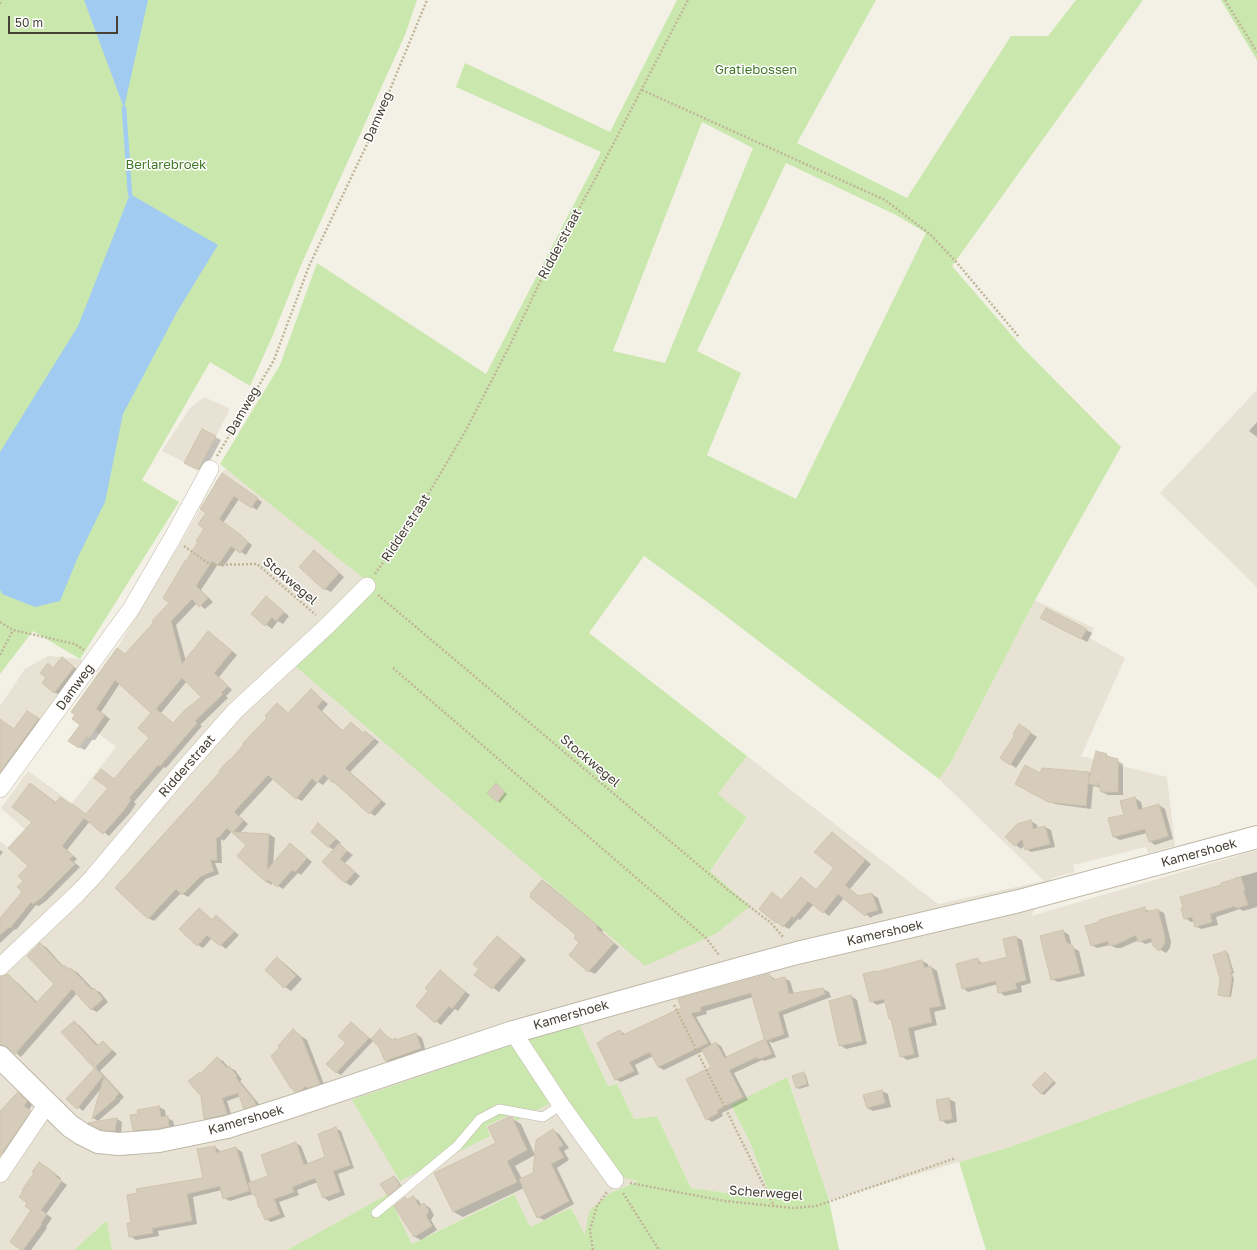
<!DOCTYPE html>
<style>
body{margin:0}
#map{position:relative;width:1257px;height:1250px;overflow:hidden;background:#f3f0e6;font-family:"Golos Text",sans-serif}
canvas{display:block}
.scale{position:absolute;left:8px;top:16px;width:110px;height:18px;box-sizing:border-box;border:2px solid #464035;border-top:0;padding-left:5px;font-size:12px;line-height:14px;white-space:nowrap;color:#464035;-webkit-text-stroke:3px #fff;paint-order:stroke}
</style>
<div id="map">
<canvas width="1257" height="1250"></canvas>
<div class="scale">50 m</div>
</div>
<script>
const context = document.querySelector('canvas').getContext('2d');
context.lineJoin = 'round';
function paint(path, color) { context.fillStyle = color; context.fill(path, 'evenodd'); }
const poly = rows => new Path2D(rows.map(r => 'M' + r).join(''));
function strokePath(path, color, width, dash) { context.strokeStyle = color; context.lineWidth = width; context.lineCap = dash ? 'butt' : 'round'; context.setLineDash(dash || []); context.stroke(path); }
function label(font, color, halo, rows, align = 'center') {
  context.font = font + ' "Golos Text",sans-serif'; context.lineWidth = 3; context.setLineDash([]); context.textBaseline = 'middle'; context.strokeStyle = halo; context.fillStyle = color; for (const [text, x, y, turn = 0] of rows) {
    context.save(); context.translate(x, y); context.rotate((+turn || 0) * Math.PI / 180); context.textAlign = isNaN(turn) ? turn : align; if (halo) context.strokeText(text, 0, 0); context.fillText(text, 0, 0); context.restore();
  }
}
paint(poly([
 [1257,390,1257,587,1160,493],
 [204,397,230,409,199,470,162,451,190,408],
 [226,468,363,578,375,590,295,665,750,906,710,871,747,819,718,794,747,756,938,904,1044,881,939,779,950,764,1035,600,1094,628,1090,638,1125,658,1081,756,1167,777,1175,846,1148,853,1146,847,1073,865,1075,872,1052,878,1031,916,1257,850,1257,1058,1007,1148,829,1200,787,1077,731,1105,750,1142,771,1199,691,1188,657,1116,634,1119,617,1084,608,1086,578,1023,639,1180,610,1193,585,1236,571,1208,530,1227,513,1194,412,1244,388,1194,287,1250,112,1250,107,1220,74,1250,0,1250,0,841,24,862,41,844,1,808,28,771,72,803,116,747,71,712,121,642,157,580,182,541,200,509,215,485,214,484,222,473],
 [48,656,80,659,85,662,0,773,0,706,25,669]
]), '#e7e2d4');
paint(poly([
 [0,0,417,0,405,35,301,265,273,335,250,386,210,362,142,480,179,502,80,659,33,631,0,674],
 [677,0,876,0,797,143,907,198,1011,36,1048,36,1076,0,1143,0,952,266,1022,347,1121,447,1035,600,950,764,939,779,710,604,644,556,589,633,747,756,718,794,747,818,710,871,750,906,717,933,645,966,294,665,375,590,363,578,220,464,280,365,317,263,486,374,601,152,456,87,465,63,610,132],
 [702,122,753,148,665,363,613,351],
 [786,163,896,215,926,233,796,499,707,455,741,373,697,351],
 [1221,0,1257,0,1257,60],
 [578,1022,608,1086,617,1084,634,1119,657,1116,691,1188,771,1199,750,1142,731,1105,787,1077,829,1200,839,1250,287,1250,388,1194,412,1244,514,1194,530,1227,571,1208,585,1235,589,1211,610,1193,638,1181,625,1178,615,1172,523,1037],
 [514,1044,551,1103,516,1121,511,1114,486,1126,490,1136,400,1181,352,1100],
 [1257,1058,1257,1250,986,1250,959,1162,1007,1148],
 [107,1220,112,1250,74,1250]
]), '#cae8ae');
paint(poly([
 [84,0,148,0,124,108],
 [130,194,218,245,177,312,123,414,105,502,78,557,60,601,35,607,2,594,0,589,0,452,78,326]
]), '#a1cbf1');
paint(poly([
 [1257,422,1257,437,1249,431],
 [215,437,221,440,204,472,192,466],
 [227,477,262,502,257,510,239,499,223,523,252,545,246,555,236,549,223,567,218,564,201,590,213,602,205,609,197,603,176,625,186,661,209,632,237,655,219,677,232,690,226,696,228,698,200,725,202,726,166,768,164,767,134,802,136,804,130,813,109,836,90,821,67,850,77,859,74,862,80,867,46,901,39,906,36,905,16,930,15,929,0,943,0,920,56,852,33,822,35,787,57,803,73,805,86,815,151,738,153,713,120,683,101,712,110,719,95,740,92,740,85,750,79,747,81,725,126,654,155,622,171,603,187,563,206,529],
 [187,681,202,697,174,724,161,713],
 [314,552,320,555,344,577,331,592,325,589,301,567],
 [266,598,289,616,283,624,278,621,272,629,252,614],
 [1048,621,1086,630,1092,633,1087,642],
 [68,662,79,671,60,695,54,692,47,678,48,665,54,668],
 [311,690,328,704,322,711,343,731,351,723,364,733,365,732,370,735,379,742,350,772,386,804,375,816,370,813,329,778,323,785,318,782,302,801,296,798,274,778,239,816,248,824,240,833,269,834,275,838,273,865,296,848,312,862,301,875,298,873,283,889,272,882,272,885,267,882,238,856,248,845,232,831,224,841,221,839,222,863,215,863,219,874,206,879,188,897,181,893,154,921,148,918,222,772,268,718,277,704,289,714],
 [33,715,44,722,0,783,0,724,14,730],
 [1025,729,1037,737,1016,768,1001,758],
 [1106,755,1123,764,1123,795,1108,795,1102,792,1101,788,1093,786,1091,809,1055,804,1017,784,1040,775,1088,773,1091,774],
 [499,786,507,794,500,803,489,793],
 [1135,798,1141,802,1143,810,1159,805,1165,809,1173,839,1155,845,1149,841,1147,833,1120,840,1114,837],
 [1031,821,1037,825,1038,829,1045,827,1051,830,1055,847,1031,852,1026,849,1025,845,1021,849,1006,837],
 [318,825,324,828,341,843,339,845,353,855,345,863,360,876,351,886,345,882,334,850,329,847,312,832],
 [838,837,871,864,850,889,860,897,872,894,878,898,883,913,873,916,871,918,844,898,829,916,814,904,800,920,798,919,789,929,776,922,773,893,782,900,801,878,817,890,835,868],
 [0,850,3,852,0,856],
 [1257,872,1257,907,1243,911,1240,909,1216,917,1218,925,1201,929,1195,926,1194,921,1191,922,1185,918,1223,886,1235,880,1235,878],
 [542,881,548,884,603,930,602,932,619,947,595,974,589,971,577,935],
 [199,909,213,920,216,917,221,920,239,935,226,949,212,938,203,948,198,945],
 [1145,909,1151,912,1158,910,1164,913,1171,942,1170,948,1166,953,1154,946,1153,942,1145,944,1139,940,1121,948,1116,948,1110,945,1097,948,1091,945,1100,921],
 [1063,931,1069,935,1072,947,1079,951,1085,976,1058,982,1052,979],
 [1016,937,1022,940,1031,983,1021,986,1022,992,1005,996,999,992,998,984,968,992,963,988,977,959,983,964,1008,958],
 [498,938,503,941,526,960,499,992,476,975,481,969],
 [40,944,46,947,64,967,77,972,94,990,100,992,108,1002,97,1012,91,1009,77,993,21,1057,10,1048,2,1048,0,1049,0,992,13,980,18,983,38,1003,55,984],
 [1225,952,1228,953,1234,973,1232,974,1234,979,1231,997,1219,994],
 [278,959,283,962,302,979,291,991,285,987,267,970],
 [922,961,928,964,929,968,931,967,937,971,946,1009,934,1012,937,1025,914,1031,919,1057,907,1060,901,1056,892,1020,890,1019,886,1002,877,1005,871,1001,876,972,878,973],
 [440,971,470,995,458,1011,455,1009,441,1025,417,1006,430,991],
 [769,975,776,980,784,978,790,981,794,994,823,989,829,992,831,997,783,1015,789,1037,772,1043,769,1041,776,1057,764,1061,762,1060,734,1073,748,1100,722,1113,723,1116,712,1122,707,1119,712,1067,703,1051,664,1070,658,1067,653,1056,635,1065,639,1074,621,1082,615,1079,620,1031,627,1035],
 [753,997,767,1042,764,1040,727,1058,721,1046,716,1043,712,1045,696,1017,707,1014,706,1011],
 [851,996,857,1000,867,1044,846,1049,840,1045],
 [74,1022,79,1025,99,1046,103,1042,108,1046,117,1054,100,1071,124,1097,120,1101,120,1102,98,1121,93,1118,102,1087,83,1111,68,1099,97,1068,95,1067],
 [351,1023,372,1040,380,1031,393,1040,396,1039,398,1040,416,1034,422,1038,426,1052,391,1064,385,1060,380,1047,374,1040,341,1075,336,1072,347,1043],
 [294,1031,307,1040,325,1087,302,1095,296,1091],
 [218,1058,223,1061,229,1068,235,1070,242,1080,240,1081,259,1104,261,1108,250,1111,245,1108,241,1096,227,1101,232,1117,211,1121,205,1118,202,1074],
 [804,1073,806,1075,809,1086,799,1089,796,1087],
 [1048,1075,1056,1083,1044,1095,1041,1093],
 [882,1091,888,1094,891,1107,873,1111,867,1108],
 [18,1093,24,1097,32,1105,29,1110,36,1115,8,1156,0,1152,0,1112],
 [949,1099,955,1102,957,1122,947,1124,941,1120],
 [159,1107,165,1110,166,1117,173,1121,175,1129,140,1133,134,1130,139,1115],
 [511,1118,521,1124,535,1155,515,1166,522,1179,534,1173,553,1130,559,1134,569,1148,564,1151,569,1160,557,1168,574,1204,544,1220,538,1217,524,1188,463,1217,454,1212,435,1174,497,1144],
 [117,1119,122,1122,121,1134,108,1133,95,1126],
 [335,1128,341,1131,354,1168,338,1174,345,1195,329,1201,323,1197,318,1182,297,1190,299,1195,279,1202,285,1217,271,1222,266,1219,256,1196,253,1194,230,1201,224,1198,222,1190,193,1197,197,1224,158,1231,159,1236,136,1240,130,1236,132,1223,204,1179,215,1147,220,1151,221,1153,236,1148,242,1152,251,1183,270,1176,296,1143,301,1146,308,1164,327,1158],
 [45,1167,61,1178,60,1180,67,1185,46,1214,52,1218,46,1227,47,1228,31,1250,23,1250],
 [394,1177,397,1179,402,1187,391,1196,388,1195],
 [413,1197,419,1201,422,1206,424,1204,430,1208,434,1215,431,1220,437,1230,421,1240,415,1237,395,1206,405,1198,409,1200]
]), '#0003');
strokePath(poly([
 [124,108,130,194]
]), '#a1cbf1', 4.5);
const building = poly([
 [202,429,216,436,198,470,184,463,202,429],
 [222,473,258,498,251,508,234,496,219,519,241,535,248,542,240,553,231,546,218,565,212,561,196,586,208,598,199,607,192,599,171,621,182,664,208,631,232,651,214,673,228,686,221,693,223,694,195,721,197,723,160,766,158,765,129,798,131,800,124,810,103,834,84,818,62,846,73,856,69,859,75,864,41,898,33,904,31,902,10,928,9,927,0,935,0,918,22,892,17,887,23,881,18,876,28,866,8,848,32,822,12,807,30,783,56,803,60,797,72,805,72,804,86,814,108,788,94,778,101,769,114,779,149,738,138,728,151,713,115,680,96,709,105,715,90,737,86,737,79,748,68,741,80,725,72,719,75,715,71,712,117,648,125,654,154,622,152,621,169,603,163,598,185,561,186,561,198,542,196,541,204,529,198,524,206,513,200,509,222,473],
 [182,678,201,697,184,711,173,723,156,709,182,678],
 [314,550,339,573,324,590,299,567,314,550],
 [266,596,284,612,276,621,272,617,265,626,251,614,266,596],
 [1046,608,1087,629,1081,639,1040,618,1046,608],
 [62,657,74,667,54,693,42,683,46,678,40,673,48,663,53,668,62,657],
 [311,689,323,700,317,707,342,731,351,722,363,733,365,731,374,739,345,768,381,801,369,814,334,782,333,783,324,774,317,783,312,778,296,799,268,775,234,812,243,821,233,832,269,834,267,870,290,843,307,858,295,872,292,870,277,887,267,879,267,883,237,856,246,845,227,828,218,838,216,837,217,860,210,860,214,871,201,876,182,895,176,889,148,919,115,888,220,772,219,771,224,765,233,757,244,744,243,743,267,718,265,716,277,703,288,713,311,689],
 [27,711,39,718,0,772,0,719,14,729,27,711],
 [1019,724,1031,732,1010,765,1000,758,1014,736,1013,734,1019,724],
 [1096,751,1107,754,1106,756,1118,759,1118,792,1101,792,1098,782,1097,786,1088,783,1086,806,1048,802,1015,784,1025,765,1040,773,1042,768,1089,772,1088,783,1096,751],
 [496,783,505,792,497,802,487,793,496,783],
 [1135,797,1138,810,1159,804,1168,836,1149,842,1145,829,1113,837,1108,818,1124,815,1120,801,1135,797],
 [1031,820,1033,829,1045,826,1050,844,1025,850,1022,839,1015,846,1005,837,1017,824,1031,820],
 [318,823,336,839,328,847,311,832,318,823],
 [832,832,865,860,845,885,858,896,872,893,878,910,867,913,865,916,838,894,823,913,808,901,794,918,792,916,783,927,777,922,776,923,759,909,772,892,781,900,801,877,816,890,834,868,814,852,832,832],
 [339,843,347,851,340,859,355,872,345,883,322,862,339,843],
 [1241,877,1245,890,1243,890,1248,905,1236,908,1235,906,1210,914,1212,922,1195,927,1192,917,1184,919,1181,908,1183,907,1180,897,1221,885,1221,883,1241,877],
 [542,880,598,926,596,928,614,943,588,972,569,955,579,943,574,938,576,935,530,897,531,895,530,894,542,880],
 [1145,907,1146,912,1158,909,1165,938,1164,945,1159,951,1153,946,1151,938,1138,942,1136,935,1115,945,1109,945,1108,941,1091,946,1085,926,1099,922,1099,920,1145,907],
 [199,908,212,920,216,915,234,932,220,946,207,935,197,946,179,929,199,908],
 [1063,930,1066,942,1073,946,1080,973,1051,980,1040,936,1063,930],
 [497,936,521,956,492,989,474,975,479,969,473,964,497,936],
 [1016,936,1026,980,1015,983,1017,989,998,993,996,981,962,989,956,964,978,958,979,964,1007,957,1003,939,1016,936],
 [40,943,63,967,64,965,69,969,71,968,92,990,94,988,103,999,91,1010,72,989,15,1054,8,1048,0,1044,0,977,8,974,36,1003,54,984,27,956,40,943],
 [1226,951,1232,972,1230,972,1232,977,1229,997,1218,995,1220,979,1213,955,1226,951],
 [277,957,296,976,284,988,265,970,277,957],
 [922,960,924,968,931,966,941,1006,929,1008,932,1022,908,1028,914,1054,900,1057,891,1019,889,1019,884,999,870,1002,863,974,876,971,876,972,922,960],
 [440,970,465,992,452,1009,449,1006,435,1023,416,1006,428,991,425,988,440,970],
 [769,974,773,980,785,977,789,994,823,988,825,994,778,1012,784,1034,765,1041,751,993,700,1007,701,1011,691,1013,708,1043,658,1067,650,1052,629,1062,634,1071,615,1080,597,1043,604,1039,604,1038,620,1030,623,1035,681,1008,678,999,769,974],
 [851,995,862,1041,839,1046,829,1001,851,995],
 [74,1021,97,1046,103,1041,112,1050,94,1068,61,1032,74,1021],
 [351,1022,369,1038,336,1073,326,1064,346,1043,338,1036,351,1022],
 [293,1029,301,1036,320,1084,308,1088,305,1086,302,1090,295,1092,290,1087,271,1056,280,1047,278,1046,293,1029],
 [380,1029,391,1040,396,1038,396,1040,416,1033,421,1048,385,1061,379,1047,371,1039,380,1029],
 [765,1039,772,1054,759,1059,757,1057,729,1070,743,1097,717,1110,718,1113,706,1120,686,1079,711,1067,702,1050,716,1042,724,1058,765,1039],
 [217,1057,227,1068,229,1066,237,1076,236,1078,254,1100,256,1105,244,1109,238,1093,222,1098,227,1114,204,1119,201,1096,188,1081,200,1072,201,1073,217,1057],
 [95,1068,103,1076,77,1109,66,1099,95,1068],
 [804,1072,807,1084,796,1088,792,1076,804,1072],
 [1045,1072,1054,1081,1041,1094,1032,1085,1045,1072],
 [104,1077,119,1093,115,1097,116,1098,92,1119,104,1077],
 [882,1090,885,1103,867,1108,863,1095,882,1090],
 [18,1092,27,1101,24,1106,31,1111,0,1156,0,1111,18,1092],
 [949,1098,952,1119,940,1121,936,1100,949,1098],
 [159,1106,161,1117,168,1116,169,1126,157,1129,133,1130,130,1115,138,1114,137,1110,159,1106],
 [509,1117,512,1117,527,1150,507,1161,517,1182,453,1212,434,1173,496,1143,488,1127,509,1117],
 [117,1118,115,1131,102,1130,88,1123,117,1118],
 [336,1127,350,1165,333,1171,340,1192,323,1198,315,1178,292,1187,294,1192,274,1199,280,1214,265,1220,260,1208,259,1208,255,1194,252,1195,248,1183,268,1176,261,1155,296,1142,304,1165,325,1157,318,1134,336,1127],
 [553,1129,563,1145,558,1148,564,1157,551,1164,569,1201,537,1218,519,1179,533,1173,536,1140,553,1129],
 [215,1146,216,1153,236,1147,249,1191,223,1199,220,1186,187,1194,192,1221,152,1228,153,1233,129,1237,127,1223,131,1223,127,1195,137,1193,136,1189,203,1178,197,1149,215,1146],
 [39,1162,56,1174,55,1176,62,1181,41,1210,47,1214,41,1223,42,1224,23,1250,21,1250,10,1242,31,1210,25,1206,27,1203,19,1197,23,1191,22,1190,34,1173,32,1172,39,1162],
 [394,1176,400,1186,388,1196,380,1184,394,1176],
 [413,1196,419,1206,424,1203,429,1211,426,1216,432,1226,414,1237,394,1206,405,1197,407,1200,413,1196]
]);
paint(building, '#d5ccbb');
strokePath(building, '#d0c5ae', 1);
const service = poly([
 [376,1213,457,1146,480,1119,499,1109,543,1117,561,1105]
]);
const minor = poly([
 [0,789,131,609,173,537,210,469],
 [0,967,77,894,93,877,182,771,235,711,327,626,367,586],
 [513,1032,561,1105,615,1180],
 [0,1174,47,1104]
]);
const tertiary = poly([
 [0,1057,70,1126,82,1134,98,1142,119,1144,159,1141,227,1127,290,1107,513,1032,731,971,797,953,1019,901,1257,837]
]);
strokePath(service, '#bfb8a8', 10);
strokePath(minor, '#bfb8a8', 18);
strokePath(tertiary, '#bfb8a8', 24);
strokePath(poly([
 [1225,0,1257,52],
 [0,4,1,0],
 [642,90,885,200,931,235,958,264,1019,337],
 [217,456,274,360,309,266,370,138,427,0],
 [184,546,211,565,257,564,316,615],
 [375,574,414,518,465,432,511,343,550,261,593,183,688,0],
 [378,595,728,890,771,923,784,938],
 [0,622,13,630,75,644,84,650],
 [0,655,13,630],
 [393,668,706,938,719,955],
 [674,1005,774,1206],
 [630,1183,725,1201,793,1208,816,1206,956,1158],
 [623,1193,659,1250],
 [593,1250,590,1230,597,1206,607,1192]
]), '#c0b599', 2.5, [2, 2]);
strokePath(service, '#fff', 9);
strokePath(minor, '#fff', 17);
strokePath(tertiary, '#fff', 22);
label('13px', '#417828', '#fff', [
 ["Gratiebossen",756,70],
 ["Berlarebroek",166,165]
]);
label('13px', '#464035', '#fff', [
 ["Damweg",378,117,-67],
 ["Ridderstraat",560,244,-62],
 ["Damweg",243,411,-60],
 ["Ridderstraat",406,528,-57],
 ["Stokwegel",290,581,40],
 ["Damweg",75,687,-54],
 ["Stockwegel",590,761,40],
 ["Ridderstraat",187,766,-49],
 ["Kamershoek",1199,853,-15],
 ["Kamershoek",885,933,-13],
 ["Kamershoek",571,1015,-16],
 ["Kamershoek",246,1120,-16],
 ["Scherwegel",766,1193,4]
]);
</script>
